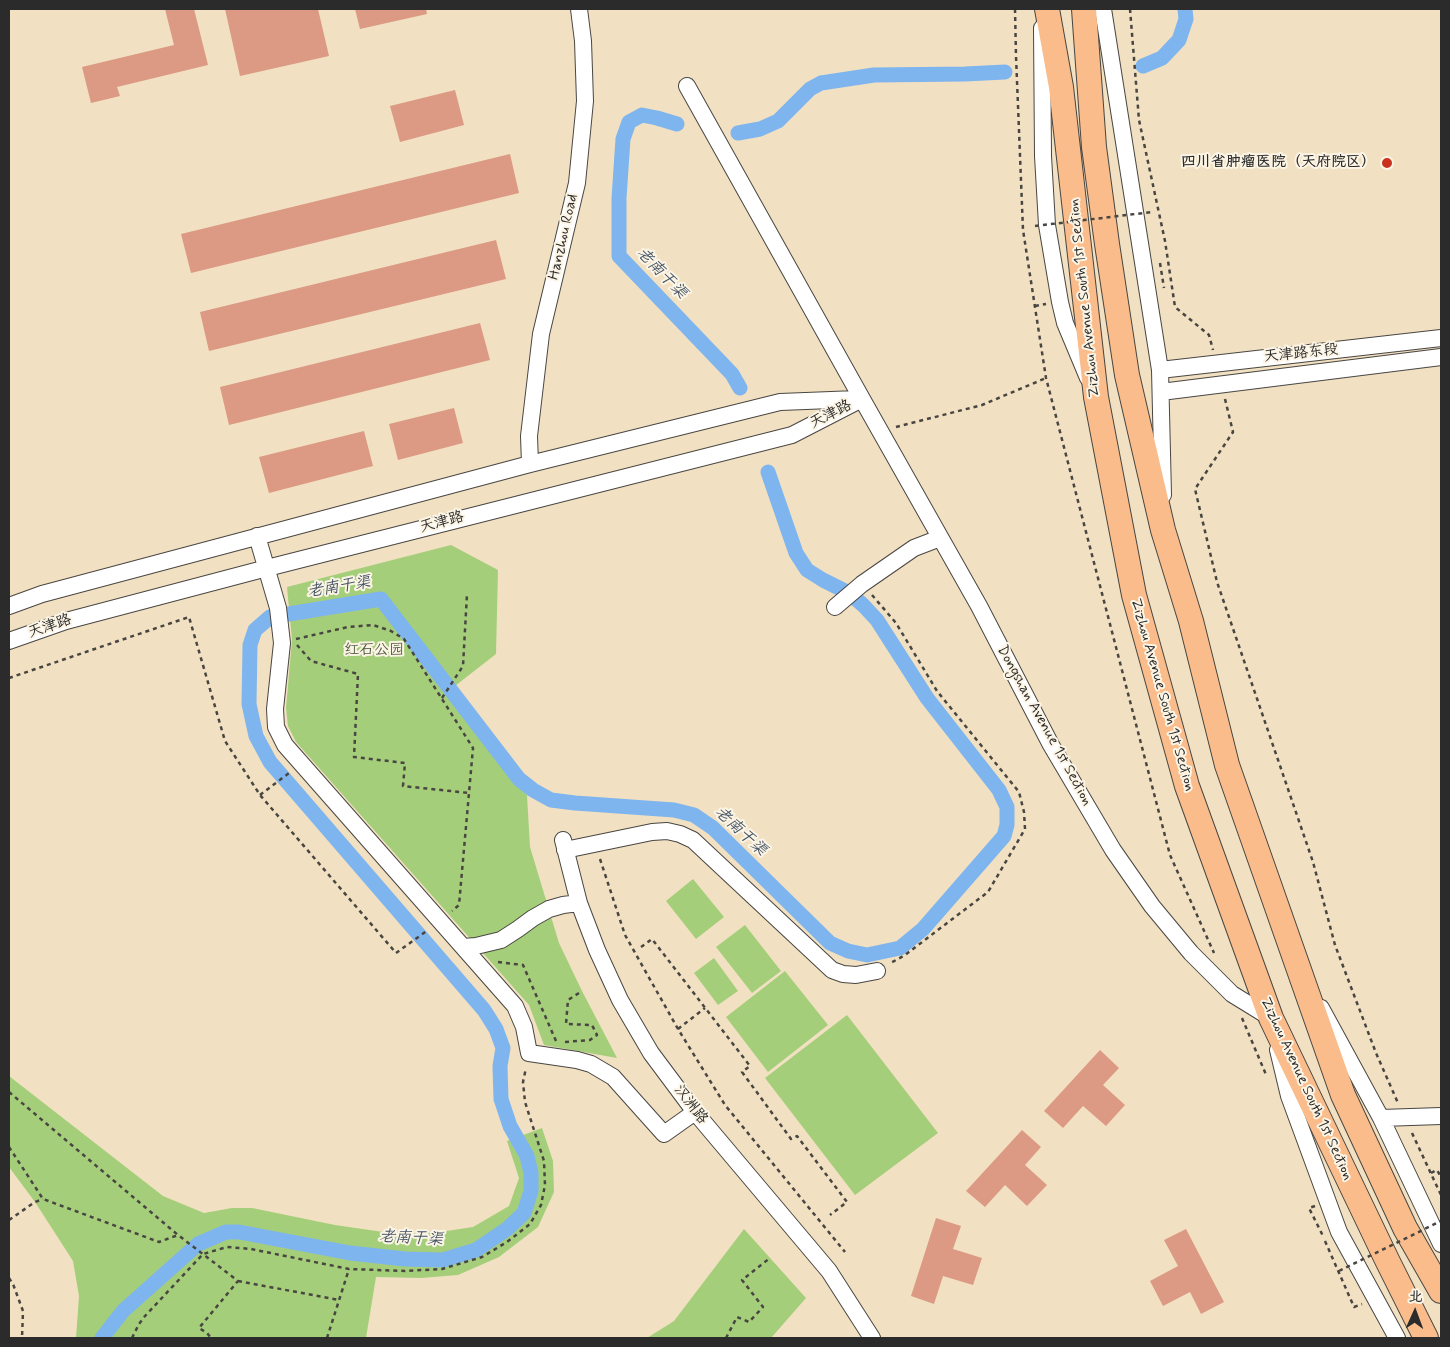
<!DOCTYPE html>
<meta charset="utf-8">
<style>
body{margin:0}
#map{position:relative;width:1450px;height:1347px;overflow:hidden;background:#f1e1c2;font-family:Mynerve,"LXGW WenKai TC",sans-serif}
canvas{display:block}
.frame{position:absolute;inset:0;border:10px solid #2b2b2b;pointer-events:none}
.north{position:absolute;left:1390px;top:1287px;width:50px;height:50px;-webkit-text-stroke:4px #fcf5e5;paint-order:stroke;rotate:2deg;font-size:14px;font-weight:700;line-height:20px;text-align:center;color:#2b2b2b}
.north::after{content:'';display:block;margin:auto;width:18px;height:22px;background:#2b2b2b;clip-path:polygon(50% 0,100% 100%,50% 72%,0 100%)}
</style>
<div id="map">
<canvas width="1450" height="1347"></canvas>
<div class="frame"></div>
<div class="north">北</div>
</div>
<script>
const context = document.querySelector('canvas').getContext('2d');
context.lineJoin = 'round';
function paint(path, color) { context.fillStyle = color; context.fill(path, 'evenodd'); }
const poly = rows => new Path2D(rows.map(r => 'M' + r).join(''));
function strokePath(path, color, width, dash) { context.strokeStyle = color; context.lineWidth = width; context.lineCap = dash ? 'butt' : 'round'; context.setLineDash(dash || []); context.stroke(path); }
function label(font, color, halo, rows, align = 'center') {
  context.font = font + ' Mynerve,"LXGW WenKai TC",sans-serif'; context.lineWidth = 4; context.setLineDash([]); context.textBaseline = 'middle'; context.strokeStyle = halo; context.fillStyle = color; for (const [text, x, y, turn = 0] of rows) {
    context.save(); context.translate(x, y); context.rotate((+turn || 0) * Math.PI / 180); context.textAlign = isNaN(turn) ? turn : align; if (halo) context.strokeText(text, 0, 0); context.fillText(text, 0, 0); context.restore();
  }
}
paint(poly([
 [451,545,498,570,496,654,446,693,527,795,530,847,559,943,582,991,617,1058,544,1045,529,1005,296,742,288,726,286,708,292,640,287,587],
 [693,879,724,917,696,939,666,901],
 [745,925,781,971,752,993,716,947],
 [714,958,738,991,718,1005,694,973],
 [785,971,828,1025,768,1072,726,1017],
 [847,1015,938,1133,855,1195,765,1078],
 [9,1076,163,1196,204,1213,232,1208,252,1208,335,1225,397,1234,440,1232,473,1227,509,1206,519,1178,507,1141,542,1128,553,1161,554,1192,538,1227,499,1257,458,1275,421,1278,376,1277,366,1338,76,1338,79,1296,73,1261,35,1202,9,1167],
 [744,1229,806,1298,771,1338,647,1338,674,1321]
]), '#a5ce7a');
strokePath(poly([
 [1143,66,1162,58,1179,40,1186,19,1185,9],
 [677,124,657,118,642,115,629,122,623,139,619,198,619,256,732,374,740,388],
 [738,133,760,129,778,121,810,89,821,83,874,75,965,74,1005,72],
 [102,1338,123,1311,198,1244,226,1232,239,1232,350,1253,405,1259,443,1260,476,1250,507,1229,524,1213,531,1191,531,1173,527,1156,510,1126,501,1099,500,1066,503,1048,496,1029,484,1010,270,762,256,736,249,704,250,645,255,630,270,617,381,599,519,779,533,790,551,800,575,803,674,810,694,815,713,828,830,943,848,951,867,955,900,948,923,929,1004,836,1007,825,1007,807,999,790,927,698,877,620,863,605,849,593,823,580,807,570,796,553,768,472]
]), '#7fb5ee', 15);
paint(poly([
 [165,9,194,9,208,65,117,87,120,96,91,103,82,67,174,45],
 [225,9,318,9,329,56,240,76],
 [355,9,426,9,427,14,360,29],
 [455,90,464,125,400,142,390,106],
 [510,154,519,193,191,273,181,234],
 [496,240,506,279,209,351,200,312],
 [480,323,490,360,229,425,220,387],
 [454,408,463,443,398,460,389,424],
 [364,431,373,466,269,493,259,457],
 [1100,1050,1119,1068,1103,1085,1125,1105,1106,1126,1083,1106,1063,1128,1044,1111],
 [1022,1130,1041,1147,1025,1165,1047,1185,1027,1206,1005,1185,985,1207,966,1191],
 [936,1218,961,1226,953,1249,982,1258,973,1285,943,1276,934,1304,911,1296],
 [1186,1229,1224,1302,1201,1314,1190,1292,1163,1306,1150,1281,1178,1266,1164,1240]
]), '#dc9983');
const minor = poly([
 [1103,9,1160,370,1163,495],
 [1042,28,1043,156,1047,225,1060,302,1065,323,1088,378],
 [687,86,862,399,979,606,1051,745,1113,850,1152,906,1191,953,1232,994,1271,1018,1272,1022],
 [1160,370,1441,338],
 [1161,392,1441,357],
 [530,464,529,436,541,334,577,183,585,101,583,41,579,9],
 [257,536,278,608,282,643,275,709,276,727,285,745,515,1006,524,1027,529,1053,577,1060,591,1064,613,1077,664,1134,695,1112],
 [9,606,42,594,530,464,780,402,857,399],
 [835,607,862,584,914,548,940,538],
 [9,641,66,621,267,568,792,435,862,399],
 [563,840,579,903,597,950,620,1000,651,1053,695,1112,829,1271,872,1338],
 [565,850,652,832,667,831,680,834,693,840,832,970,843,974,856,975,877,971],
 [463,947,476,946,501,940,518,929,533,918,549,909,563,905,579,903],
 [1321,1008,1381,1118,1441,1244],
 [1278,1050,1289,1096,1339,1232,1397,1338],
 [1381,1118,1441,1116]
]);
const highway = poly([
 [1047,9,1061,87,1096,397,1134,595,1187,786,1271,1018,1387,1260,1426,1338],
 [1084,9,1094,147,1107,244,1127,375,1163,530,1191,621,1227,765,1343,1095,1405,1228,1441,1291]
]);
strokePath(minor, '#494642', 18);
strokePath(highway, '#494642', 26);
strokePath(poly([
 [1015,9,1016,56,1023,230,1046,378,1170,855,1214,953],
 [1130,9,1139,120,1165,241,1175,307,1209,335,1213,350],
 [1160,263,1164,288],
 [1035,306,1046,304],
 [1225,399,1233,432,1195,489,1217,582,1313,862,1335,945,1376,1053,1398,1103],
 [896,427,982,405,1046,378],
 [872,595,896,623,937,691,1019,792,1024,812,1025,829,988,892,905,955,889,964],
 [296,639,348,627,373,625,391,631,404,639,473,748,459,905,452,911],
 [297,645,311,661,358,674,354,757,405,763,403,786,469,793],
 [9,678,189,617,225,741,260,795,396,953,428,930],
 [442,698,463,666,467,594],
 [260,795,289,773],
 [600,859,625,935,678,1029,725,1105,845,1252],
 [641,947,652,939,750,1066,742,1072,791,1139,797,1136,847,1202,830,1215],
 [498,962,523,965,556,1041],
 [1242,1018,1267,1077],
 [678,1029,705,1008],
 [565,1042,590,1040,597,1035,592,1025,566,1024,568,1000,582,991],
 [9,1092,178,1235,238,1281,199,1328,207,1333,211,1338],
 [1412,1133,1441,1195],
 [9,1147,43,1199,159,1242,178,1235],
 [1431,1173,1437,1170,1441,1177],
 [1315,1206,1309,1208,1323,1236],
 [9,1220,35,1202,43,1199],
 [1325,1241,1354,1307,1362,1304],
 [9,1278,13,1284,23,1311,22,1338],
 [238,1281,339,1300],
 [132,1338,139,1324,145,1316,203,1254,227,1247,251,1249,349,1269,405,1271,442,1269,482,1257,507,1242,530,1224,541,1205,545,1185,544,1161,525,1102,523,1082,526,1068],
 [327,1338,349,1269],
 [726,1338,737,1317,749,1322,763,1307,742,1280,770,1258]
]), '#494642', 2.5, [4, 4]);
strokePath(minor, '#fff', 16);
strokePath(highway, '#fabc8b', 24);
strokePath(poly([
 [1035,226,1152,212],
 [1339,1271,1441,1221]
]), '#494642', 2.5, [4, 4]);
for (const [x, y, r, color] of [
 [1387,163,6,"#c8321e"]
]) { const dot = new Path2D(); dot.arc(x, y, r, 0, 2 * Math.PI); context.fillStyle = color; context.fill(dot); strokePath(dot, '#fcf5e5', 2); }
label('bold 15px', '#2b2b2b', '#fcf5e5', [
 ["四川省肿瘤医院（天府院区）",1376,163]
], 'right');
label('15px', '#2b2b2b', '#fcf5e5', [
 ["Hanzhou Road",564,237,-77],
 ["Zizhou Avenue South 1st Section",1085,298,-96],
 ["天津路东段",1301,354,-6],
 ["天津路",831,415,-27],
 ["天津路",442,523,-15],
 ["天津路",50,627,-19],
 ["Zizhou Avenue South 1st Section",1162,695,74],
 ["Dongshan Avenue 1st Section",1044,726,61],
 ["Zizhou Avenue South 1st Section",1306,1089,65],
 ["汉洲路",690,1105,52]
]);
label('15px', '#505c43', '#fcf5e5', [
 ["红石公园",374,651]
]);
label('italic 16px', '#445466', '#fcf5e5', [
 ["老南干渠",661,274,46],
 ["老南干渠",339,588,-9],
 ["老南干渠",740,832,43],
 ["老南干渠",411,1239,3]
]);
</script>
